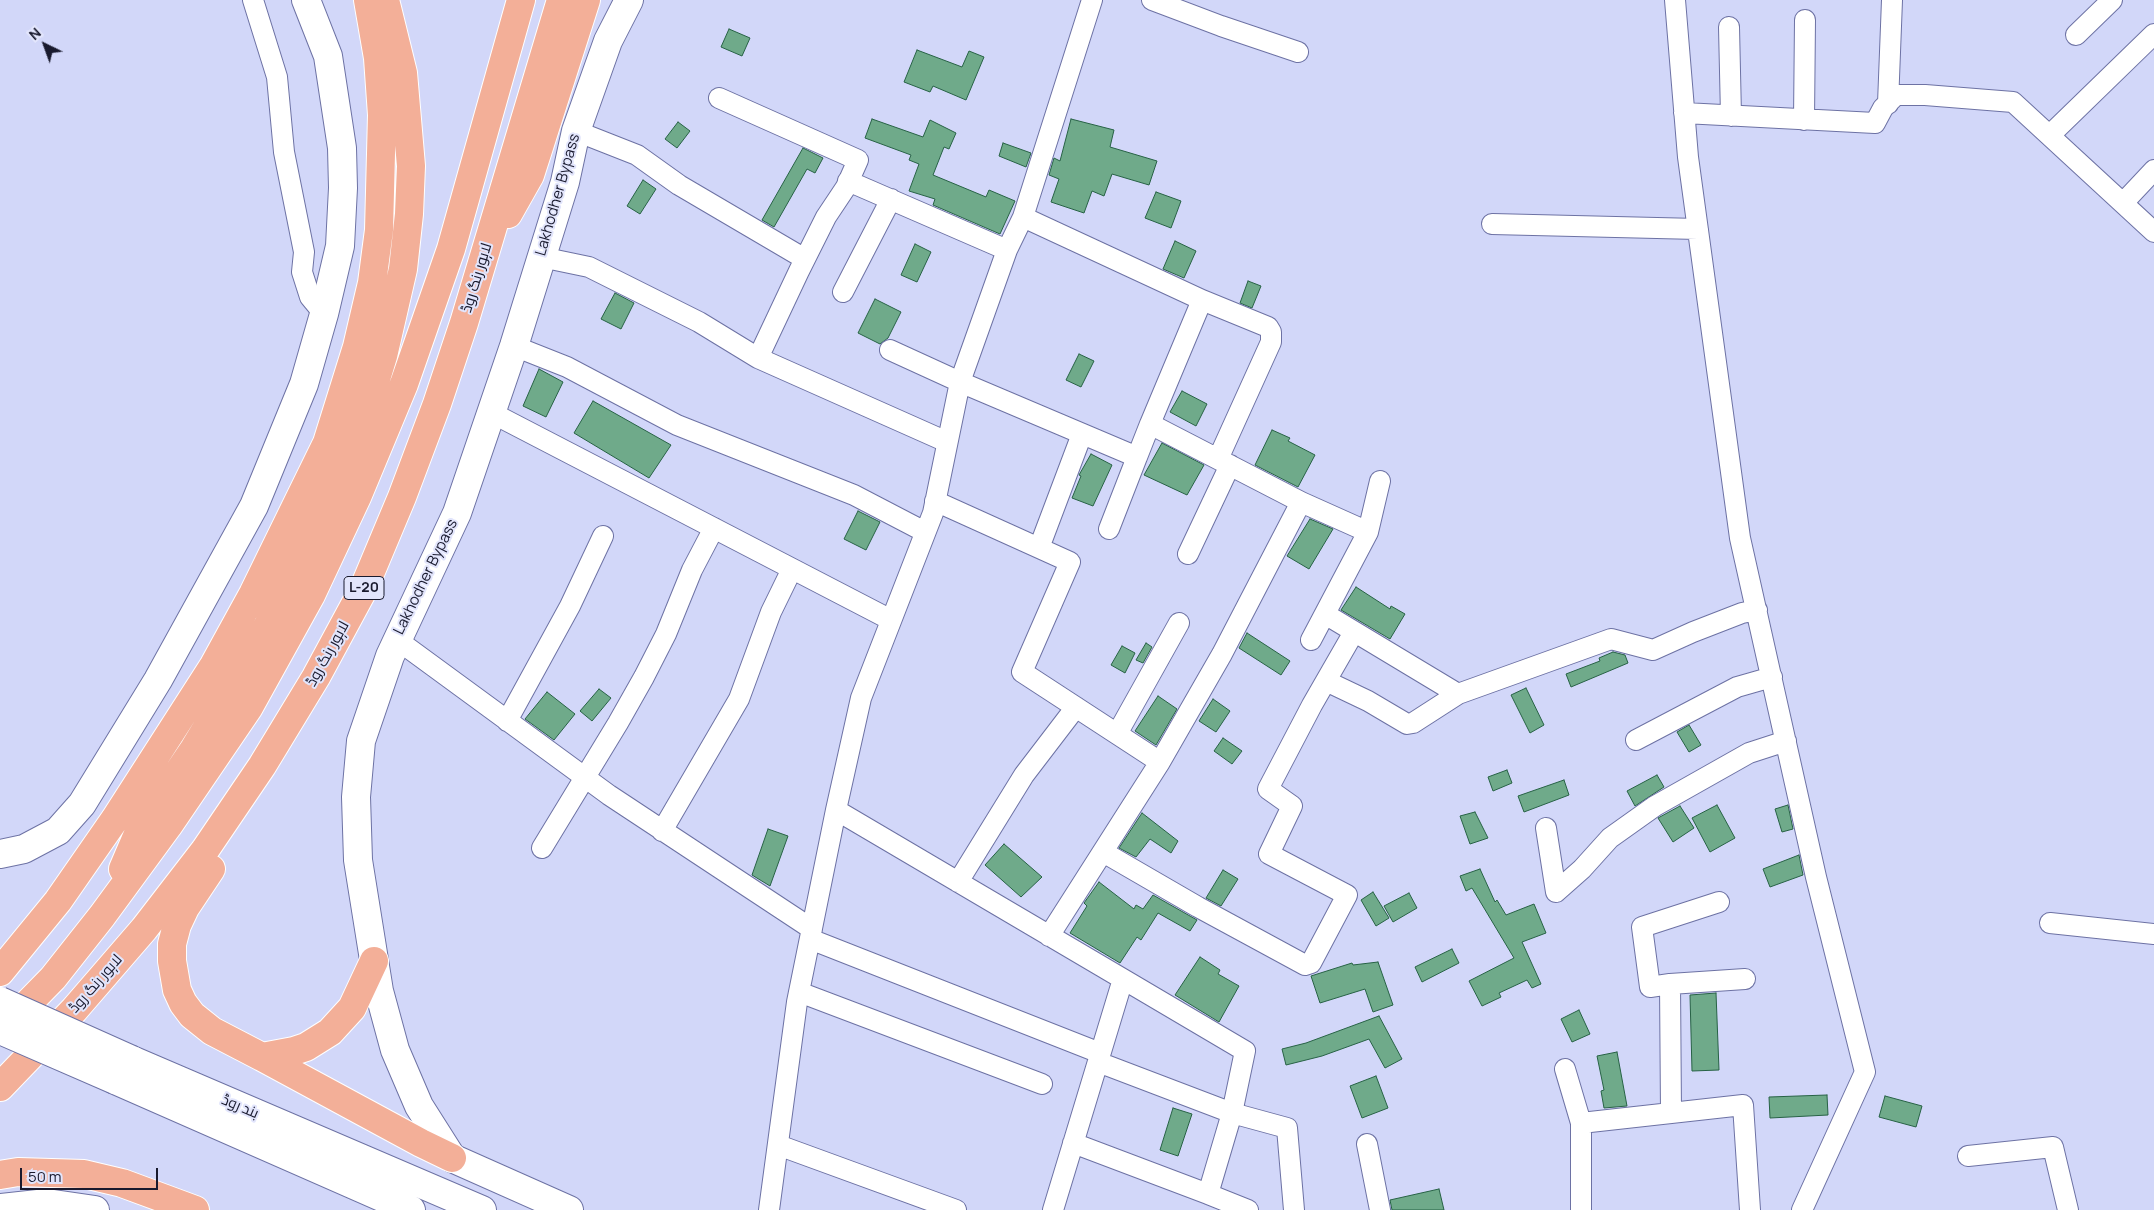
<!DOCTYPE html>
<meta charset="utf-8">
<style>
body{margin:0}
#map{position:relative;width:2154px;height:1210px;overflow:hidden;background:#d2d7f9;font-family:Manrope,sans-serif}
canvas{display:block}
.north{position:absolute;left:20px;top:20px;width:50px;height:50px;-webkit-text-stroke:4px #e2e5fc;paint-order:stroke;rotate:318deg;font-size:14px;font-weight:700;line-height:20px;text-align:center;color:#191a2e}
.north::after{content:'';display:block;margin:auto;width:18px;height:22px;background:#191a2e;clip-path:polygon(50% 0,100% 100%,50% 72%,0 100%)}
.scale{position:absolute;left:20px;top:1168px;width:138px;height:22px;box-sizing:border-box;border:2px solid #191a2e;border-top:0;padding-left:6px;font-size:15px;line-height:18px;white-space:nowrap;color:#191a2e;-webkit-text-stroke:4px #e2e5fc;paint-order:stroke}
</style>
<div id="map">
<canvas width="2154" height="1210"></canvas>
<div class="north">N</div>
<div class="scale">50 m</div>
</div>
<script>
const context = document.querySelector('canvas').getContext('2d');
context.lineJoin = 'round';
function paint(path, color) { context.fillStyle = color; context.fill(path, 'evenodd'); }
const poly = rows => new Path2D(rows.map(r => 'M' + r).join(''));
function strokePath(path, color, width, dash) { context.strokeStyle = color; context.lineWidth = width; context.lineCap = dash ? 'butt' : 'round'; context.setLineDash(dash || []); context.stroke(path); }
function label(font, color, halo, rows, align = 'center') {
  context.font = font + ' Manrope,Cairo,sans-serif'; context.lineWidth = 4; context.setLineDash([]); context.textBaseline = 'middle'; context.strokeStyle = halo; context.fillStyle = color; for (const [text, x, y, turn = 0] of rows) {
    context.save(); context.translate(x, y); context.rotate((+turn || 0) * Math.PI / 180); context.textAlign = isNaN(turn) ? turn : align; if (halo) context.strokeText(text, 0, 0); context.fillText(text, 0, 0); context.restore();
  }
}
const building = poly([
 [729,29,750,38,742,56,721,47,729,29],
 [917,50,962,67,969,51,984,57,966,100,933,86,930,92,904,82,917,50],
 [872,119,923,137,930,120,956,133,949,149,944,147,933,175,986,197,989,190,1015,201,1000,234,933,205,935,199,909,191,919,164,909,160,911,155,865,138,872,119],
 [1071,119,1114,130,1110,147,1157,161,1149,185,1112,174,1104,196,1092,191,1084,213,1051,202,1059,179,1049,175,1054,158,1060,161,1071,119],
 [678,122,690,131,677,148,665,139,678,122],
 [1003,143,1031,153,1026,167,999,156,1003,143],
 [803,148,823,158,815,173,807,169,774,227,762,220,803,148],
 [643,180,656,189,640,214,627,206,643,180],
 [1156,192,1181,201,1171,228,1145,218,1156,192],
 [1175,241,1196,251,1184,278,1163,269,1175,241],
 [915,244,931,252,917,282,901,275,915,244],
 [1248,281,1261,286,1252,308,1240,303,1248,281],
 [615,293,634,303,621,329,601,319,615,293],
 [875,299,901,312,888,338,880,344,858,333,875,299],
 [1079,354,1094,361,1081,387,1066,380,1079,354],
 [539,369,563,382,546,417,523,406,539,369],
 [1182,391,1207,404,1196,426,1170,412,1182,391],
 [593,401,671,445,649,478,574,433,593,401],
 [1272,430,1290,438,1288,441,1315,455,1298,487,1255,465,1272,430],
 [1162,443,1204,465,1187,495,1144,475,1162,443],
 [1091,454,1112,465,1093,506,1072,498,1081,476,1079,475,1091,454],
 [858,511,880,522,866,550,844,539,858,511],
 [1310,519,1333,529,1309,569,1287,556,1310,519],
 [1356,587,1390,609,1391,606,1405,614,1390,639,1341,610,1356,587],
 [1247,633,1290,661,1281,675,1239,648,1247,633],
 [1146,643,1152,647,1143,663,1136,660,1146,643],
 [1122,646,1135,653,1125,673,1111,665,1122,646],
 [1613,652,1625,655,1628,663,1571,687,1566,674,1600,661,1599,658,1613,652],
 [1526,688,1544,725,1530,733,1511,695,1526,688],
 [599,689,611,698,592,721,580,711,599,689],
 [547,692,575,714,554,740,525,719,547,692],
 [1158,696,1177,709,1156,745,1135,731,1158,696],
 [1213,699,1230,711,1216,732,1199,721,1213,699],
 [1689,725,1701,745,1689,752,1677,732,1689,725],
 [1223,738,1242,751,1232,764,1214,751,1223,738],
 [1507,770,1512,783,1493,791,1488,777,1507,770],
 [1657,775,1664,787,1635,806,1627,791,1657,775],
 [1564,780,1569,795,1524,812,1518,796,1564,780],
 [1717,805,1735,838,1710,852,1692,818,1717,805],
 [1788,805,1793,829,1782,832,1775,809,1788,805],
 [1680,806,1694,828,1673,842,1658,818,1680,806],
 [1475,812,1488,838,1470,844,1460,816,1475,812],
 [1142,813,1178,841,1171,853,1150,839,1136,857,1119,848,1142,813],
 [768,829,788,836,770,886,752,875,768,829],
 [1004,844,1042,877,1021,897,985,865,1004,844],
 [1799,855,1803,875,1770,887,1763,869,1799,855],
 [1480,869,1495,902,1497,900,1506,915,1534,904,1546,933,1522,942,1541,984,1532,988,1527,980,1499,993,1501,997,1482,1006,1469,981,1514,958,1472,888,1466,891,1460,876,1480,869],
 [1223,870,1238,879,1221,906,1206,898,1223,870],
 [1099,882,1134,909,1136,905,1143,909,1153,895,1197,920,1190,931,1158,913,1141,940,1137,937,1120,963,1070,933,1087,906,1084,903,1099,882],
 [1373,892,1389,918,1376,926,1361,900,1373,892],
 [1409,893,1417,908,1393,922,1384,906,1409,893],
 [1452,949,1459,963,1422,982,1415,967,1452,949],
 [1200,957,1220,970,1218,974,1239,986,1219,1022,1175,995,1200,957],
 [1378,962,1393,1005,1373,1012,1365,989,1320,1003,1311,976,1352,963,1353,965,1378,962],
 [1716,993,1719,1070,1692,1071,1690,995,1716,993],
 [1579,1010,1590,1034,1572,1042,1561,1019,1579,1010],
 [1379,1016,1402,1059,1385,1068,1369,1039,1322,1056,1286,1065,1282,1049,1306,1043,1379,1016],
 [1617,1052,1627,1106,1604,1108,1601,1091,1604,1090,1597,1056,1617,1052],
 [1376,1076,1388,1108,1362,1118,1350,1086,1376,1076],
 [1827,1095,1828,1115,1770,1118,1769,1097,1827,1095],
 [1885,1096,1922,1106,1916,1127,1879,1117,1885,1096],
 [1173,1108,1192,1114,1178,1156,1160,1150,1173,1108],
 [1439,1189,1444,1210,1392,1210,1390,1200,1439,1189]
]);
paint(building, '#6faa8a');
strokePath(building, '#276245', 1);
const street = poly([
 [253,0,277,77,284,152,304,252,302,272,310,297,324,314],
 [1152,0,1221,26,1298,52],
 [1675,0,1688,157,1740,538,1816,877,1865,1072,1802,1210],
 [1729,27,1731,116],
 [2076,35,2112,0],
 [1888,104,1892,0],
 [1684,113,1875,123,1883,108,1896,95,1925,95,2013,102,2154,232],
 [1804,120,1805,20],
 [576,131,637,155,679,185,805,259],
 [2050,135,2154,34],
 [848,181,1007,250],
 [2123,203,2154,170],
 [1023,217,1202,300,1268,327,1271,332,1271,342,1218,459],
 [1492,224,1698,229],
 [541,257,589,267,699,322,758,358,799,271,826,217,846,187,858,160,719,98],
 [843,292,891,199],
 [514,346,567,367,677,425,854,495,925,532],
 [890,350,960,382,1137,457,1150,424,1301,502,1222,654,1160,762],
 [758,358,947,442],
 [492,413,891,620],
 [1150,424,1202,300],
 [935,501,1070,562,1022,672,1160,762,1049,936],
 [1301,502,1368,532,1380,481],
 [1109,529,1137,457],
 [1039,548,1082,434],
 [1188,554,1230,465],
 [1325,614,1458,694,1611,639,1653,650,1693,632,1742,613,1757,610],
 [396,639,609,795,812,929],
 [1311,640,1368,532],
 [1326,681,1368,701,1407,724,1413,723,1458,694],
 [507,721,570,606,603,536],
 [1117,734,1179,623],
 [1636,740,1737,687,1772,677],
 [836,810,1123,979,1053,1210],
 [1546,828,1556,892],
 [662,831,739,699,771,612,792,569],
 [542,848,618,723,644,677,666,634,692,570,714,528],
 [1103,852,1198,907,1305,965,1311,963,1347,895,1269,854,1292,806,1268,789,1312,705,1354,632],
 [958,882,1024,775,1076,707],
 [1556,892,1582,869,1610,838,1655,806,1749,753,1786,741],
 [2050,923,2154,934],
 [810,939,1100,1053],
 [1670,984,1650,987,1642,927,1719,902],
 [799,992,1042,1084],
 [1098,1062,1232,1113,1287,1128,1294,1210],
 [1565,1069,1581,1123],
 [1671,1113,1670,984,1745,979],
 [1073,1143,1208,1194,1232,1113,1245,1051,1123,979],
 [1367,1144,1380,1210],
 [778,1145,956,1210],
 [1968,1156,2053,1147,2068,1210],
 [1208,1194,1248,1210],
 [769,1210,797,1002,836,810,861,698,933,513,960,382,1007,250,1023,217,1092,0],
 [1581,1210,1581,1123,1743,1105,1750,1210]
]);
const secondary = poly([
 [0,854,24,849,58,831,82,804,158,680,254,506,304,384,324,314,340,246,343,188,342,148,328,56,306,0],
 [132,1060,482,1210],
 [115,1080,411,1210],
 [0,1208,47,1203,95,1210],
 [569,1210,452,1158,419,1106,395,1050,379,991,358,860,356,797,361,741,390,656,457,513,514,346,565,182,576,131,608,41,629,0]
]);
const highway = poly([
 [508,214,530,175,586,0],
 [123,869,141,827,194,749,234,683,268,625,302,557,332,494,368,405,383,356,403,269,409,214,411,166,403,73,385,0],
 [211,869,185,908,177,925,172,944,172,961,177,990,183,1003,192,1015,212,1031,262,1057,294,1051,306,1047,330,1032,352,1008,374,961],
 [0,972,58,901,115,819,214,665,253,594,327,443,357,347,372,283,379,230,382,115,378,58,368,0],
 [5,1027,53,978,102,916,168,826,249,707,311,595,357,497,404,384,451,249,521,0],
 [262,1057,421,1143,452,1158],
 [0,1087,74,1010,144,929,205,850,262,766,316,677,363,590,402,497,437,404,464,323,561,0],
 [0,1175,18,1172,84,1174,122,1183,195,1210]
]);
strokePath(street, '#6d72a4', 22);
strokePath(secondary, '#6d72a4', 30);
strokePath(highway, '#fff', 30);
strokePath(street, '#fff', 20);
strokePath(secondary, '#fff', 28);
strokePath(highway, '#f3af98', 28);
const secondaryBridge = poly([
 [0,1001,132,1060],
 [0,1030,115,1080]
]);
strokePath(secondaryBridge, '#6d72a4', 30, []);
strokePath(secondaryBridge, '#fff', 28);
for (const [x, y, w] of [
 [364,588,40]
]) { const box = new Path2D(); box.roundRect(x - w / 2, y - 11.5, w, 23, 4); context.fillStyle = '#e2e5fc'; context.fill(box); strokePath(box, '#191a2e', 1); }
label('bold 14px', '#191a2e', null, [
 ["L-20",364,588]
]);
label('15px', '#191a2e', '#e2e5fc', [
 ["Lakhodher Bypass",558,195,-74],
 ["لاہور رنگ روڈ",477,278,-73],
 ["Lakhodher Bypass",426,577,-64],
 ["لاہور رنگ روڈ",328,654,-61],
 ["لاہور رنگ روڈ",96,984,-49],
 ["بند روڈ",240,1107,23]
]);
</script>
